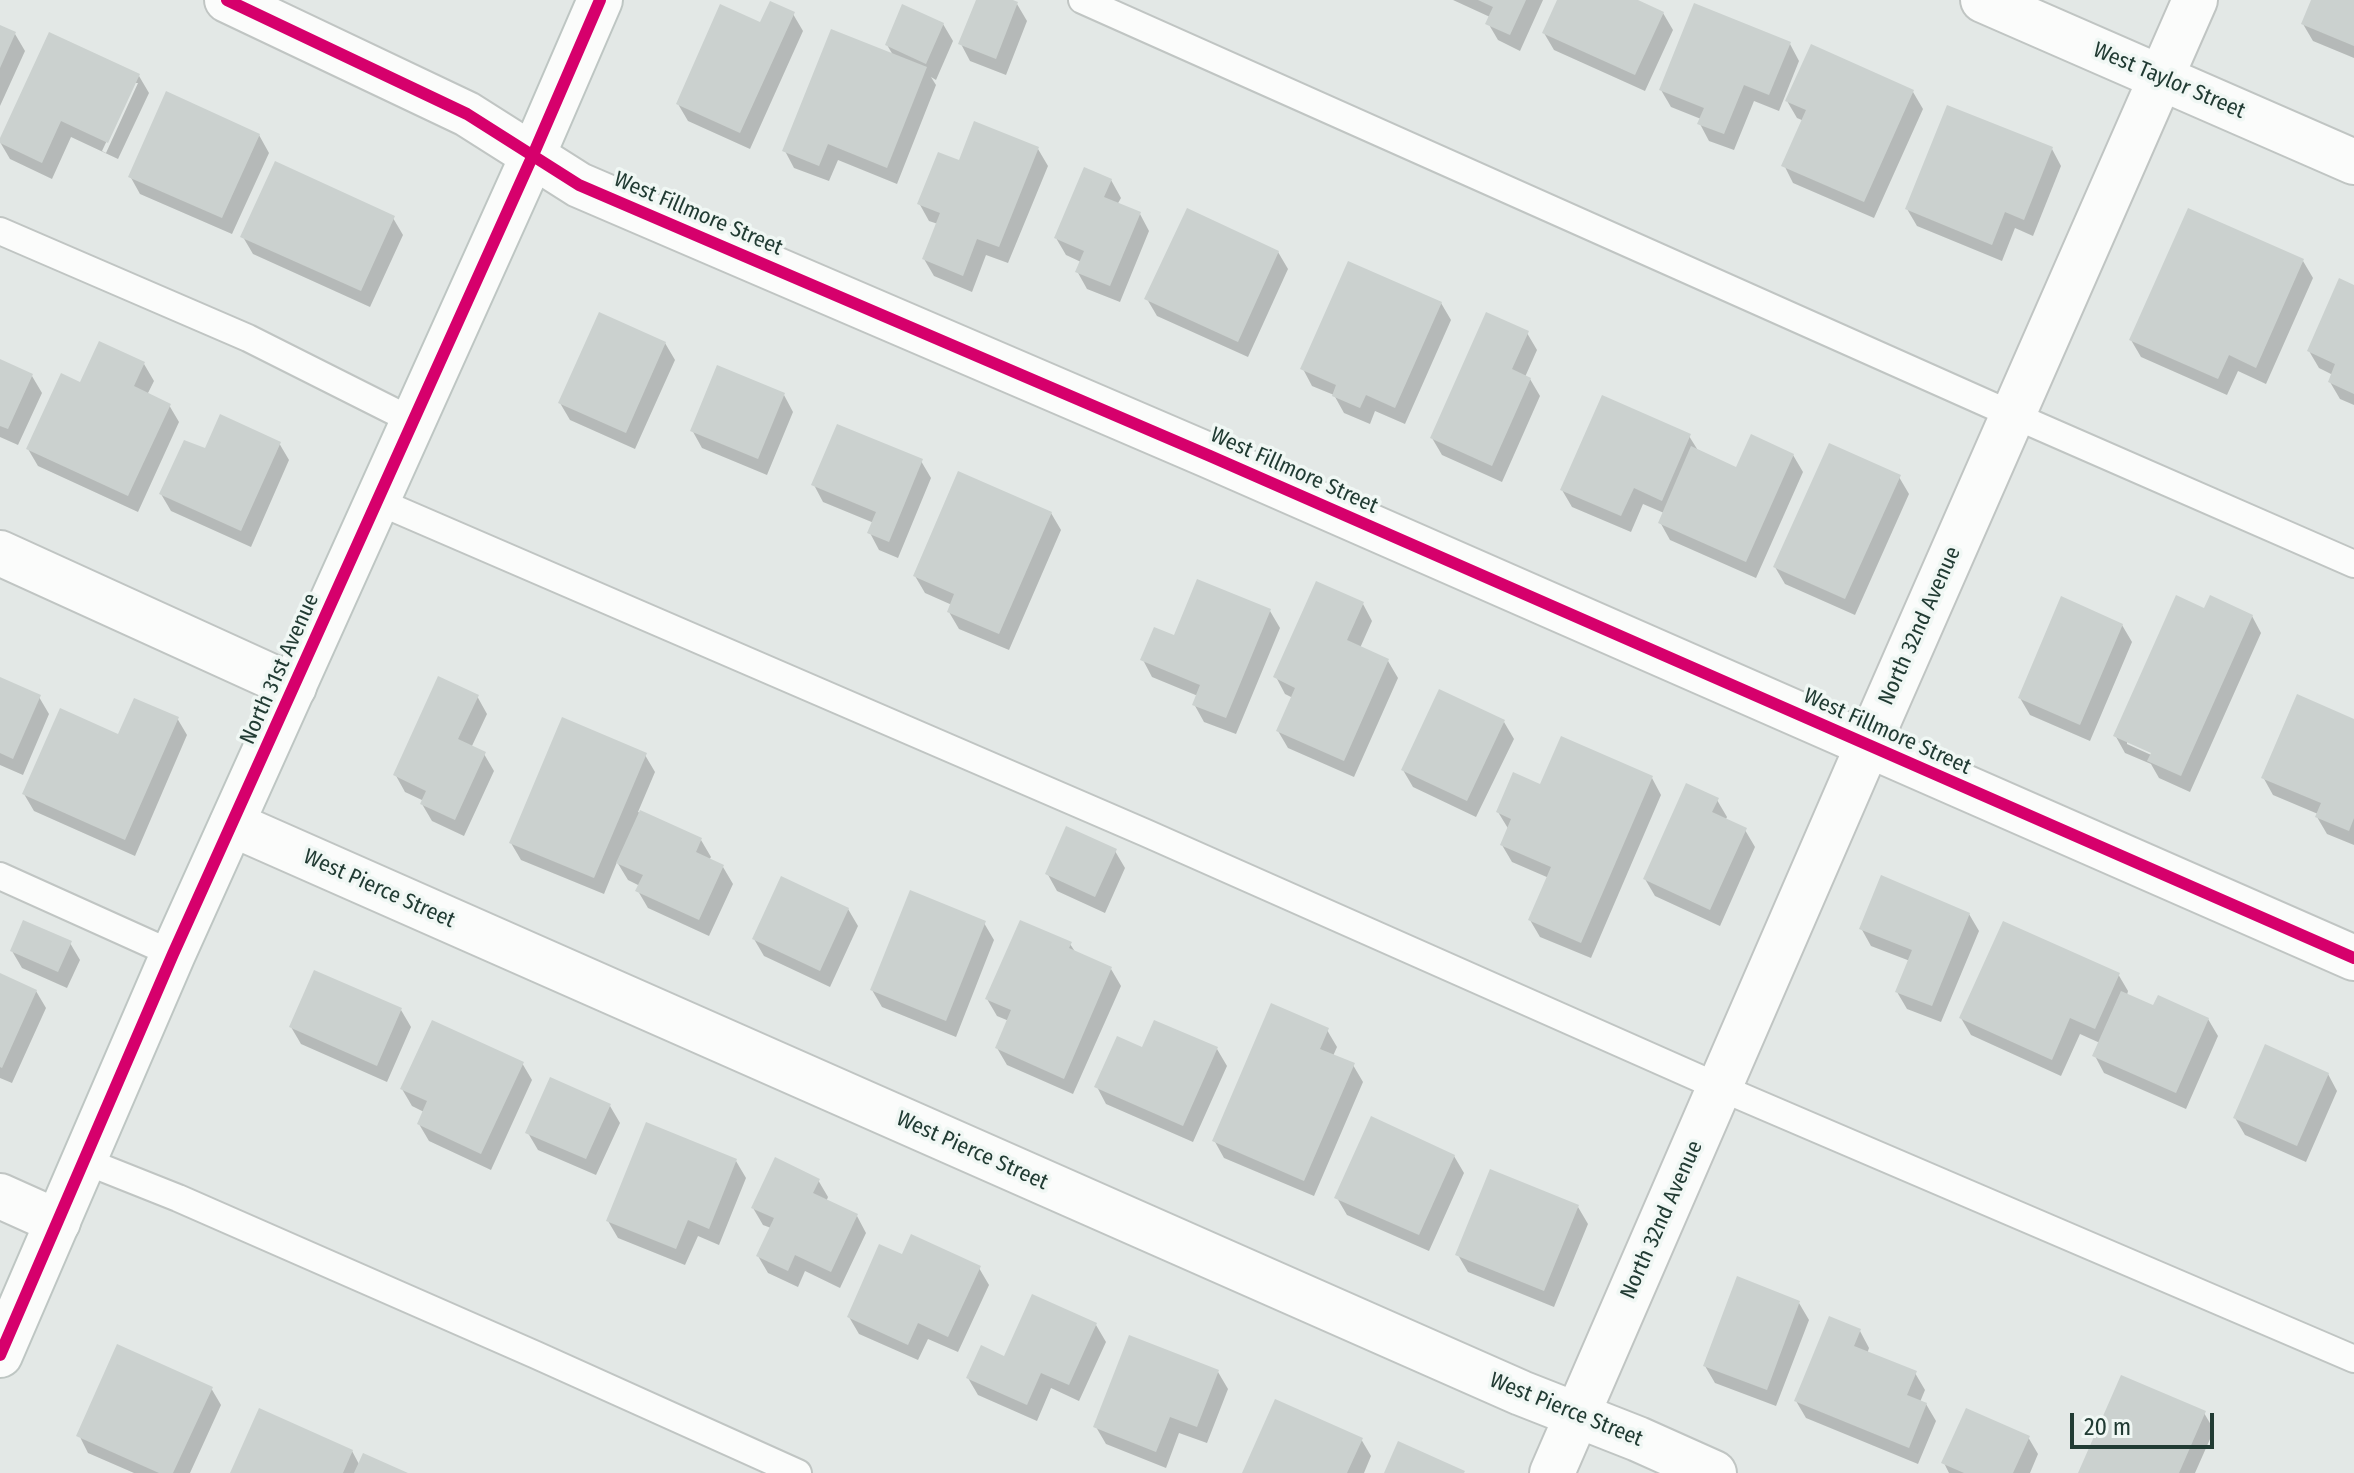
<!DOCTYPE html>
<style>
body{margin:0}
#map{position:relative;width:2354px;height:1473px;overflow:hidden;background:#e3e8e6;font-family:"Fira Sans Condensed",sans-serif}
canvas{display:block}
.scale{position:absolute;left:2070px;top:1413px;width:144px;height:36px;box-sizing:border-box;border:4px solid #213b33;border-top:0;padding-left:10px;font-size:24px;line-height:28px;white-space:nowrap;color:#213b33;-webkit-text-stroke:6px #f0f7f4;paint-order:stroke}
</style>
<div id="map">
<canvas width="2354" height="1473"></canvas>
<div class="scale">20 m</div>
</div>
<script>
const context = document.querySelector('canvas').getContext('2d');
context.lineJoin = 'round';
function paint(path, color) { context.fillStyle = color; context.fill(path, 'evenodd'); }
const poly = rows => new Path2D(rows.map(r => 'M' + r).join(''));
function strokePath(path, color, width, dash) { context.strokeStyle = color; context.lineWidth = width; context.lineCap = dash ? 'butt' : 'round'; context.setLineDash(dash || []); context.stroke(path); }
function label(font, color, halo, rows, align = 'center') {
  context.font = font + ' "Fira Sans Condensed",sans-serif'; context.lineWidth = 7; context.setLineDash([]); context.textBaseline = 'middle'; context.strokeStyle = halo; context.fillStyle = color; for (const [text, x, y, turn = 0] of rows) {
    context.save(); context.translate(x, y); context.rotate((+turn || 0) * Math.PI / 180); context.textAlign = isNaN(turn) ? turn : align; if (halo) context.strokeText(text, 0, 0); context.fillText(text, 0, 0); context.restore();
  }
}
paint(poly([
 [978,0,1007,0,1017,4,1027,21,1006,75,970,61,961,44],
 [1453,0,1543,0,1520,51,1498,40,1488,23,1490,17],
 [1559,0,1634,0,1663,13,1673,30,1645,91,1554,50,1544,33],
 [2313,0,2354,0,2354,58,2313,41,2303,24],
 [793,14,803,31,750,149,688,121,678,104,761,24],
 [943,24,953,41,936,80,931,77,936,85,897,184,838,160,829,181,794,168,785,151,893,55,887,45],
 [0,27,15,34,25,51,0,106],
 [1790,44,1799,61,1779,111,1754,101,1734,150,1709,141,1700,124,1701,119,1671,107,1661,90],
 [139,76,149,93,118,159,71,137,52,179,10,159,0,142],
 [134,83,138,83,106,153,102,151],
 [1913,92,1923,109,1874,218,1793,183,1784,165,1804,121,1797,118,1787,101],
 [259,135,269,153,232,234,140,194,130,176],
 [1038,149,1048,166,1008,263,986,255,972,292,934,276,924,259,938,224,929,221,919,203,960,162],
 [2052,149,2061,166,2033,236,2015,228,2002,261,1917,226,1907,209],
 [1111,180,1121,198,1117,205,1140,214,1149,231,1120,302,1087,289,1077,271,1081,262,1066,255,1056,238],
 [393,218,403,235,370,307,253,254,243,237],
 [1278,252,1288,269,1248,357,1157,316,1147,299],
 [2303,261,2313,278,2266,384,2238,371,2227,395,2141,357,2131,340],
 [2354,287,2354,405,2340,399,2330,382,2333,375,2319,368,2309,351],
 [1441,303,1451,320,1405,424,1375,411,1370,424,1344,413,1334,395,1312,386,1303,369],
 [1527,333,1537,350,1525,377,1530,379,1540,396,1502,482,1442,455,1432,438],
 [665,343,675,360,635,449,570,420,560,403],
 [0,361,32,376,42,393,18,445,0,437],
 [144,364,154,381,147,395,169,405,179,422,138,512,38,466,28,449,81,384],
 [784,395,793,412,767,475,702,448,692,430],
 [1689,436,1699,452,1738,469,1793,455,1803,472,1756,578,1670,540,1660,522,1664,513,1643,504,1631,532,1572,507,1562,490],
 [279,443,289,460,251,547,171,511,161,494,206,451],
 [921,461,931,478,898,558,879,550,870,533,874,523,823,502,814,485],
 [1899,477,1909,494,1855,615,1785,584,1775,567],
 [1051,513,1061,530,1009,650,959,629,949,612,952,605,925,593,915,576],
 [1363,604,1372,621,1360,648,1388,661,1398,678,1354,777,1288,748,1278,731,1293,698,1285,694,1276,677],
 [2205,610,2252,616,2261,633,2190,792,2159,778,2151,764,2125,753,2115,735],
 [2127,740,2161,755,2160,759,2127,744],
 [1270,611,1280,628,1236,734,1204,722,1194,704,1198,696,1152,677,1143,660,1175,638],
 [2122,625,2132,642,2090,741,2030,715,2020,698],
 [0,680,39,697,49,714,23,775,0,765],
 [477,696,487,714,471,748,484,754,494,771,464,836,432,821,422,804,424,801,405,792,395,774],
 [177,718,187,735,135,856,34,811,24,794,119,736],
 [2354,721,2354,845,2327,834,2317,817,2318,814,2273,795,2263,777],
 [1504,722,1514,739,1476,817,1413,787,1403,770],
 [645,755,655,772,638,812,701,840,711,857,709,860,723,867,733,884,709,936,648,908,638,891,640,886,628,880,617,862,604,894,521,860,511,843],
 [1652,778,1661,795,1591,958,1540,937,1530,920,1549,878,1512,862,1502,845,1509,830,1498,812,1541,786],
 [1717,800,1727,817,1725,821,1745,830,1755,847,1720,926,1655,896,1645,879],
 [1115,851,1125,868,1105,913,1057,891,1047,873],
 [848,909,858,926,830,987,764,956,754,939],
 [1969,914,1979,931,1941,1022,1907,1009,1897,992,1910,961,1871,946,1861,928],
 [984,923,994,940,956,1037,882,1007,872,990],
 [70,943,80,960,67,988,22,968,12,951],
 [1070,944,1076,953,1111,969,1121,986,1073,1094,1007,1065,997,1048,1009,1021,997,1016,987,999],
 [2118,974,2128,991,2127,995,2154,1008,2208,1019,2218,1036,2186,1109,2104,1073,2095,1056,2100,1043,2080,1034,2061,1076,1971,1035,1961,1018],
 [0,975,36,991,46,1008,12,1083,0,1078],
 [401,1010,411,1027,387,1082,301,1044,291,1027],
 [1327,1030,1337,1047,1333,1056,1353,1065,1363,1082,1314,1196,1224,1158,1214,1140],
 [1217,1049,1227,1066,1193,1142,1106,1104,1097,1087,1143,1050],
 [522,1063,532,1080,491,1170,429,1141,419,1124,424,1112,412,1106,402,1089],
 [2328,1074,2337,1091,2306,1162,2245,1135,2235,1118],
 [610,1106,620,1123,596,1175,538,1150,528,1133],
 [1454,1156,1464,1173,1429,1251,1347,1215,1337,1198],
 [736,1161,746,1178,719,1245,698,1236,685,1265,618,1238,608,1221],
 [818,1180,828,1197,826,1202,857,1216,866,1233,840,1288,805,1271,798,1287,768,1273,758,1256,771,1228,763,1225,753,1208],
 [1578,1207,1588,1224,1554,1307,1468,1272,1458,1255],
 [979,1268,989,1285,958,1352,928,1339,918,1360,859,1334,849,1317],
 [1799,1303,1809,1320,1776,1406,1715,1383,1705,1366],
 [1096,1325,1106,1342,1079,1401,1051,1388,1037,1421,978,1395,968,1378,1005,1358],
 [1860,1331,1869,1348,1867,1354,1915,1373,1925,1390,1920,1402,1926,1404,1936,1421,1918,1464,1806,1418,1796,1401],
 [1218,1372,1228,1389,1207,1443,1179,1433,1166,1468,1106,1444,1096,1427],
 [211,1388,221,1405,190,1473,134,1473,88,1453,79,1435],
 [2204,1413,2214,1430,2195,1473,2080,1473],
 [2028,1437,2038,1454,2030,1473,1949,1473,1944,1463],
 [1361,1439,1371,1456,1364,1473,1244,1473],
 [352,1451,360,1466,403,1473,233,1473]
]), '#0003');
paint(poly([
 [976,0,1013,0,1018,2,996,59,958,44],
 [1478,0,1526,0,1510,35,1485,24,1493,7],
 [1557,0,1638,0,1664,12,1635,75,1542,33],
 [2311,0,2354,0,2354,46,2301,24],
 [770,1,795,12,740,133,676,104,720,4,760,22],
 [1694,3,1791,42,1769,95,1744,85,1724,134,1697,124,1704,108,1659,90],
 [902,4,944,23,926,64,885,45],
 [0,25,16,32,0,68],
 [831,29,927,67,887,168,828,144,819,166,782,151],
 [49,32,140,74,108,143,61,121,42,163,0,143,0,138],
 [1811,44,1914,90,1864,202,1781,166,1806,110,1785,101],
 [166,91,260,134,222,218,128,177],
 [1947,105,2053,147,2024,220,2005,212,1992,245,1905,209],
 [974,121,1039,147,999,247,977,239,963,276,922,259,940,213,917,204,938,152,959,160],
 [275,161,395,216,361,291,240,237],
 [1084,167,1112,179,1104,197,1141,212,1110,286,1075,272,1084,251,1054,238],
 [1187,208,1279,251,1238,342,1144,299],
 [2188,208,2304,259,2256,368,2229,355,2218,379,2129,340],
 [1348,261,1442,302,1395,408,1366,395,1360,408,1332,396,1336,385,1300,369],
 [2339,278,2354,285,2354,394,2328,382,2335,364,2307,351],
 [599,312,666,342,626,433,558,403],
 [1486,312,1529,331,1512,369,1531,378,1492,466,1430,438],
 [99,341,145,362,134,386,171,404,128,496,26,449,61,373,80,382],
 [0,359,33,374,8,429,0,426],
 [717,365,785,393,758,459,690,431],
 [1602,395,1691,434,1662,501,1634,488,1621,516,1560,490],
 [220,414,281,442,241,531,159,494,184,440,205,448],
 [837,424,923,459,889,542,867,533,876,512,811,485],
 [1751,434,1794,454,1746,562,1658,523,1691,446,1736,467],
 [1829,443,1901,475,1845,599,1773,567],
 [958,471,1052,512,999,634,947,612,954,594,913,576],
 [1197,579,1271,609,1226,718,1192,705,1200,685,1140,660,1154,627,1174,635],
 [1316,581,1364,602,1347,640,1389,659,1344,761,1276,731,1295,688,1273,677],
 [2176,595,2204,608,2210,595,2253,615,2181,776,2147,761,2151,753,2113,736],
 [2061,596,2123,624,2080,725,2018,698],
 [438,676,479,695,458,739,486,752,455,820,420,804,426,791,393,775],
 [0,677,41,695,13,759,0,753],
 [1439,689,1505,720,1467,801,1401,770],
 [2297,694,2354,719,2354,818,2349,831,2315,817,2321,803,2261,778],
 [134,698,179,717,125,840,22,794,60,708,118,734],
 [562,717,647,753,594,878,509,843],
 [1561,736,1653,776,1581,943,1528,920,1551,867,1500,845,1511,819,1496,812,1513,772,1540,784],
 [1686,783,1719,798,1712,812,1747,828,1710,910,1643,879],
 [640,810,702,838,696,852,724,865,699,920,635,891,643,875,616,863],
 [1066,826,1117,849,1095,897,1045,874],
 [1881,875,1970,913,1932,1006,1895,992,1912,950,1859,929],
 [781,876,849,908,820,971,752,939],
 [910,890,986,921,946,1021,870,990],
 [23,920,72,941,58,972,10,951],
 [1020,920,1072,942,1069,948,1112,967,1064,1079,995,1048,1011,1010,985,999],
 [2003,921,2120,973,2095,1029,2070,1018,2052,1060,1959,1018],
 [314,970,402,1008,377,1066,289,1027],
 [0,973,37,990,2,1068,0,1067],
 [2121,991,2153,1005,2158,995,2209,1018,2176,1093,2092,1056],
 [1271,1003,1329,1028,1320,1049,1355,1063,1304,1181,1212,1141],
 [432,1020,524,1062,481,1154,417,1124,427,1101,400,1089],
 [1154,1020,1218,1047,1183,1126,1094,1087,1117,1036,1142,1047],
 [2265,1044,2329,1073,2297,1146,2233,1118],
 [550,1077,611,1104,586,1159,525,1133],
 [1371,1116,1455,1155,1419,1235,1334,1198],
 [646,1122,737,1159,709,1229,688,1220,676,1249,606,1221],
 [775,1157,820,1179,813,1193,858,1214,831,1272,795,1255,788,1271,756,1256,774,1218,751,1208],
 [1490,1169,1579,1205,1544,1291,1455,1255],
 [911,1234,981,1266,948,1337,918,1323,908,1345,847,1317,879,1244,902,1254],
 [1737,1276,1800,1301,1767,1390,1703,1366],
 [1032,1294,1097,1323,1069,1385,1041,1373,1027,1405,966,1378,981,1345,1004,1356],
 [1829,1316,1861,1329,1854,1346,1917,1371,1907,1395,1927,1403,1909,1448,1794,1401],
 [1129,1335,1219,1370,1197,1427,1170,1417,1156,1452,1093,1427],
 [117,1344,213,1387,173,1473,159,1473,76,1436],
 [2121,1375,2206,1411,2179,1473,2078,1473],
 [1275,1399,1363,1438,1347,1473,1242,1473],
 [259,1408,353,1450,343,1473,230,1473],
 [1966,1408,2030,1436,2013,1473,1964,1473,1941,1463],
 [1398,1441,1465,1471,1464,1473,1384,1473],
 [363,1453,408,1473,354,1473]
]), '#cbd1cf');
const lane = poly([
 [1082,0,2013,415,2354,564],
 [0,231,248,338,413,421],
 [377,501,1146,833,1719,1087,2354,1359],
 [0,876,173,954],
 [85,1161,178,1198,536,1355,798,1473]
]);
const street = poly([
 [227,0,467,114,579,185,1210,456,2354,958],
 [1983,0,2354,162],
 [0,553,294,687],
 [232,824,1521,1393,1638,1439,1714,1473],
 [0,1196,58,1222],
 [1552,1473,1868,745,2195,0]
]);
const secondary = poly([
 [0,1355,173,954,533,155,600,0]
]);
strokePath(lane, '#c0c5c3', 30);
strokePath(street, '#c0c5c3', 48);
strokePath(secondary, '#bec6c3', 48);
strokePath(lane, '#fbfcfb', 26);
strokePath(street, '#fbfcfb', 44);
strokePath(secondary, '#fbfcfb', 44);
strokePath(poly([
 [227,0,467,114,579,185,1210,456,2354,958],
 [0,1355,173,954,533,155,600,0]
]), '#d6006c', 12);
label('22px', '#213b33', '#f0f7f4', [
 ["West Taylor Street",2169,81,23],
 ["West Fillmore Street",698,214,23],
 ["West Fillmore Street",1294,471,24],
 ["North 32nd Avenue",1920,626,-66],
 ["North 31st Avenue",280,669,-66],
 ["West Fillmore Street",1887,732,24],
 ["West Pierce Street",379,889,24],
 ["West Pierce Street",972,1151,24],
 ["North 32nd Avenue",1662,1220,-66],
 ["West Pierce Street",1566,1410,22]
]);
</script>
